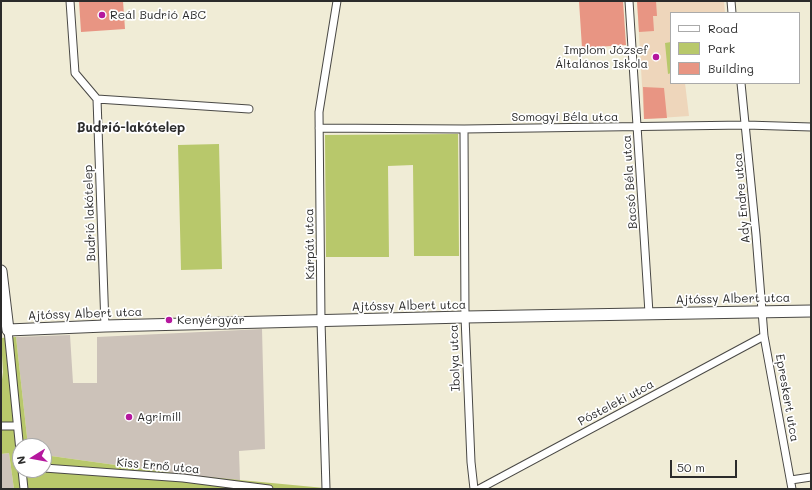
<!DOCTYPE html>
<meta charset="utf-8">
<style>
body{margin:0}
#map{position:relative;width:812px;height:490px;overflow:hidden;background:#f0ecd6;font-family:Mali,sans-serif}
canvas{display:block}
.frame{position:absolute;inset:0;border:2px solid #2b2b2b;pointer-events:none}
.legend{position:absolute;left:670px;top:12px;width:130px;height:72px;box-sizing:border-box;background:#fff;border:1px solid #aaa;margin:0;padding:5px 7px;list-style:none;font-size:12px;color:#2b2b2b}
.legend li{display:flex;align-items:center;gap:8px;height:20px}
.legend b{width:20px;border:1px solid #aaa}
.north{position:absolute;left:12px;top:438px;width:40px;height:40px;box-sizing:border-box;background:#fff;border:1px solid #aaa;border-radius:50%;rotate:259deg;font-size:11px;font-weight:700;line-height:16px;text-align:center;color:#2b2b2b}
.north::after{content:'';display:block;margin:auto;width:14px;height:18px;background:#b5179e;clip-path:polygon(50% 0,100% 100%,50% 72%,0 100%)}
.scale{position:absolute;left:670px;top:460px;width:67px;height:18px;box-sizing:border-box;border:2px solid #2b2b2b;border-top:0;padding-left:5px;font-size:12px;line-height:14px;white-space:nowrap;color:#2b2b2b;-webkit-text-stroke:3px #fff;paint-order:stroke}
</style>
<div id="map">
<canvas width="812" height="490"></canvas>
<div class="frame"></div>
<ul class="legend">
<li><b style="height:5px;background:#fff"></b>Road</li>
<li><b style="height:11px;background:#b8c86b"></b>Park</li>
<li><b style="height:11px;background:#e89583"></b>Building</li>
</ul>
<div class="north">N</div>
<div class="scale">50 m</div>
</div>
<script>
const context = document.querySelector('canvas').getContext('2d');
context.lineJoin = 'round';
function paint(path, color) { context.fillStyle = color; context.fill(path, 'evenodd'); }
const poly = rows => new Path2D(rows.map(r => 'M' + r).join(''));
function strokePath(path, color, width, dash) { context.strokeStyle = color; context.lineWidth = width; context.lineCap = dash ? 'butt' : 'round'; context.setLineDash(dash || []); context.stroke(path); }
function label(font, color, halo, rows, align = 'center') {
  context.font = font + ' Mali,sans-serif'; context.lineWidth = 3.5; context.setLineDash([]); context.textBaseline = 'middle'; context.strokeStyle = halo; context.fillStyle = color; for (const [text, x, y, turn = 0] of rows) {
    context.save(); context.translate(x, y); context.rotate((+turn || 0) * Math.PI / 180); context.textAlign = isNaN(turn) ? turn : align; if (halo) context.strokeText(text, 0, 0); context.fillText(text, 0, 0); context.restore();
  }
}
paint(poly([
 [637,1,724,1,725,13,671,13,671,83,685,83,689,116,644,119]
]), '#eed6bb');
paint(poly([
 [262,329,265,449,239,451,240,481,187,475,44,455,44,446,28,446,16,337,70,335,73,383,97,383,97,337],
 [9,453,14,489,1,489,1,454]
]), '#ccc2b9');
paint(poly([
 [671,42,671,73,668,74,665,43],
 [458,134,459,256,414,256,413,165,388,166,389,257,326,257,325,135],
 [219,144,222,269,181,270,178,145],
 [16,337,28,446,20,446,20,470,44,470,44,455,187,475,335,489,14,489,9,453,1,454,1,387,3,372,1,338]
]), '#b8c86b');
paint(poly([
 [79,1,123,1,125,29,81,32],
 [579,1,623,1,626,45,582,48],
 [637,1,656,1,657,16,653,16,654,31,639,32],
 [643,87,664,88,667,118,644,119]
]), '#e89583');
const minor = poly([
 [70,1,75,73,97,99,105,326],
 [629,1,649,313],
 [731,1,732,13],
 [741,83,756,235,764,336,792,489],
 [97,99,249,109],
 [319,128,464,129,746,125,811,127],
 [464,129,465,317,471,462,474,489],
 [8,330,20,451],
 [1,426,17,426],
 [44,468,183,478,269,489],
 [22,470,24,489],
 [791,480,811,477],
 [326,489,321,321,319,112,337,1],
 [479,489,764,336]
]);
const secondary = poly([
 [1,271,8,330,105,326,465,317,811,311]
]);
strokePath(minor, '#494845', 9);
strokePath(secondary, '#494845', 13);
strokePath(minor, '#fff', 7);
strokePath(secondary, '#fff', 11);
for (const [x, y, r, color] of [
 [102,15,4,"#b5179e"],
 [656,57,4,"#b5179e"],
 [169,320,4,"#b5179e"],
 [129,417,4,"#b5179e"]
]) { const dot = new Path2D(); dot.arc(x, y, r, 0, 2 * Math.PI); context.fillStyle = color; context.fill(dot); strokePath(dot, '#fff', 1.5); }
label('12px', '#2b2b2b', '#fff', [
 ["Reál Budrió ABC",110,15],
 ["Implom József",648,50,"right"],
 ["Általános Iskola",648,64,"right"],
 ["Kenyérgyár",177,320],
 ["Agrimill",137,417]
], 'left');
label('12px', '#2b2b2b', '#fff', [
 ["Somogyi Béla utca",565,117],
 ["Bacsó Béla utca",630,182,-94],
 ["Ady Endre utca",742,198,-95],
 ["Budrió lakótelep",90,213,-92],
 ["Kárpát utca",310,244,-91],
 ["Ajtóssy Albert utca",733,299,-1],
 ["Ajtóssy Albert utca",409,306,-1],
 ["Ajtóssy Albert utca",85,314,-2],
 ["Ibolya utca",455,358,-92],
 ["Epreskert utca",787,398,80],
 ["Pósteleki utca",616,403,-28],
 ["Kiss Ernő utca",158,466,5]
]);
label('bold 13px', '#2b2b2b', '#fff', [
 ["Budrió-lakótelep",131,128]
]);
</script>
